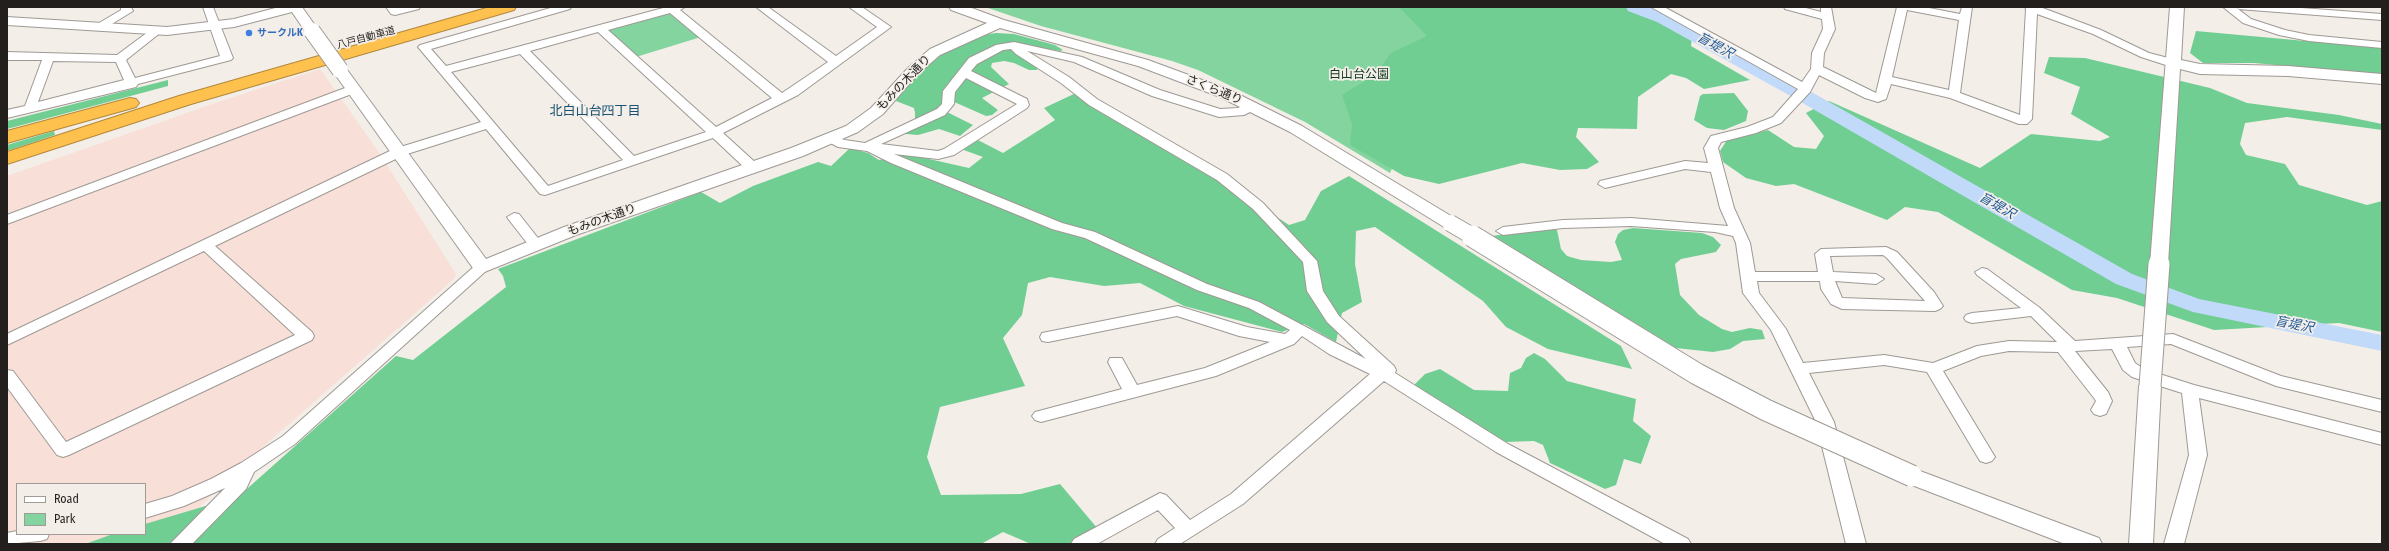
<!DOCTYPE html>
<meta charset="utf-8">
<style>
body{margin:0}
#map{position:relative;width:2389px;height:551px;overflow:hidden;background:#f4eee8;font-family:"Fira Sans Condensed",sans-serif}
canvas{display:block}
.frame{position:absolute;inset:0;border:8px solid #221f1d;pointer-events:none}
.legend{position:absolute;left:16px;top:483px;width:130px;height:52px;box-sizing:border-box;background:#f4eee8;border:1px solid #a09b97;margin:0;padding:5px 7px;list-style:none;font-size:12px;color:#221f1d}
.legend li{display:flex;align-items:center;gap:8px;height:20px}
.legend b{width:20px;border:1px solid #a09b97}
</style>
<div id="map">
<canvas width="2389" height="551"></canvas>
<div class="frame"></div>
<ul class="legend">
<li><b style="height:5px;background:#fff"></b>Road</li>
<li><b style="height:11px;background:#84d49f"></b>Park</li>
</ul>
</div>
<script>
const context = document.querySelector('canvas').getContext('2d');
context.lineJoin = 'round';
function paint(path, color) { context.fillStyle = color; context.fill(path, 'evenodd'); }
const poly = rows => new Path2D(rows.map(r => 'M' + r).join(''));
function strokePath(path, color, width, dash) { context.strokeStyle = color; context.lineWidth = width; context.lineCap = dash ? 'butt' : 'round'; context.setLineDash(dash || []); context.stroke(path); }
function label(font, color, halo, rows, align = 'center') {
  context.font = font + ' "Fira Sans Condensed","Noto Sans JP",sans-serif'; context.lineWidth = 3.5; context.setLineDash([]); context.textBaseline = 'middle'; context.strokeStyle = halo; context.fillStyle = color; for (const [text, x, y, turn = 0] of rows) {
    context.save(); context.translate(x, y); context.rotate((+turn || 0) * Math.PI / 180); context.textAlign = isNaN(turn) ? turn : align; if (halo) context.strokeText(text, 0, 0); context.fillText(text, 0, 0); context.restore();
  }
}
paint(poly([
 [320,69,378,151,456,274,454,279,256,453,161,544,7,544,7,176,221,101],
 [17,484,145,484,145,534,17,534]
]), '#f8dfd8');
paint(poly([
 [985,7,1410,7,1458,20,1390,173,1305,122,1198,70,1172,61,1041,26],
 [670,13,701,37,636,57,607,30]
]), '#84d49f');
paint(poly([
 [1399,7,1628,7,1692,37,1691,46,1750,80,1704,89,1686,78,1671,74,1638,97,1637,129,1578,128,1576,137,1599,162,1587,169,1560,170,1522,163,1439,184,1404,176,1350,145,1352,124,1342,95,1375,75,1391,53,1427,36],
 [2196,31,2382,48,2382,75,2254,63,2203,63,2190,53],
 [996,33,1014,34,1055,45,1063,50,1060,51,1019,44,1040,68,1036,70,1029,70,1014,63,1004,61,992,63,991,67,1009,84,982,98,998,110,992,115,986,116,952,101,947,112,973,125,960,136,939,129,918,135,906,134,902,131,915,120,915,113,914,108,896,101,900,93,928,63,940,54,977,36],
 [2049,57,2085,58,2210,88,2247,103,2339,115,2382,124,2382,130,2287,117,2245,123,2240,144,2246,155,2285,164,2299,185,2367,205,2382,201,2382,332,2339,323,2214,330,2117,298,2072,290,1938,212,1905,207,1887,220,1794,184,1776,186,1746,178,1723,162,1720,151,1727,140,1768,130,1794,147,1816,149,1824,136,1806,113,1829,101,1980,168,2031,134,2100,141,2110,137,2071,114,2080,87,2044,73],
 [168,80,168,86,7,129,7,121],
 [1076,93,1110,117,1223,182,1289,225,1305,220,1321,191,1349,176,1621,346,1632,369,1548,349,1506,327,1483,301,1375,227,1356,231,1355,264,1362,302,1342,313,1336,342,1304,324,1282,332,1184,306,1140,283,1104,286,1050,277,1028,283,1022,315,1003,338,1025,386,940,407,927,457,941,495,1021,494,1060,484,1098,529,1068,544,1031,544,1003,532,981,544,85,544,113,534,145,534,145,524,239,496,396,356,413,360,506,287,503,276,498,269,701,192,720,203,753,186,818,162,831,166,850,148,868,153,879,160,907,154,969,168,983,157,961,149,976,139,1003,153,1055,120,1044,108],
 [1734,93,1748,111,1746,121,1724,130,1707,128,1694,120,1700,96,1703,94],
 [54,131,55,135,7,151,7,145],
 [1633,228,1702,233,1713,237,1721,245,1716,252,1681,259,1675,264,1680,295,1699,315,1722,329,1732,332,1750,328,1762,330,1765,339,1743,341,1730,349,1713,352,1676,348,1492,236,1541,229,1557,230,1561,249,1567,256,1581,260,1611,262,1622,260,1615,242,1618,234,1623,230],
 [1534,353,1545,359,1567,381,1636,399,1633,421,1651,436,1641,464,1624,459,1616,485,1605,489,1550,463,1543,445,1534,441,1506,442,1461,418,1414,385,1425,374,1440,369,1474,390,1508,391,1510,373,1521,368,1526,358]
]), '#70ce92');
paint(poly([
 [1626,7,1649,7,1669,14,1801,86,2132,274,2199,299,2382,335,2382,351,2193,312,2116,284,1787,94,1657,22,1628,11,1626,7]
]), '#c2daf9');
const minor = poly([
 [121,7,131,7,133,11,102,30,94,30,94,26,121,10,121,7],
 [203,7,213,7,233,58,231,60,138,84,136,87,7,118,7,110,25,106,42,60,7,60,7,52,117,55,152,29,160,29,160,33,126,60,135,78,220,56,203,7],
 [53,61,116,62,124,80,38,102,53,61],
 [386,7,398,8,420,7,419,9,395,15,391,14,386,7],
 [554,7,571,7,570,9,431,49,446,66,667,7,685,7,680,10,782,93,828,62,756,7,768,7,836,56,877,27,849,7,862,7,891,27,798,95,723,133,757,164,759,167,757,170,747,170,713,138,545,195,540,194,486,129,404,155,215,246,312,332,314,336,312,340,69,455,63,457,57,455,7,387,7,370,13,371,66,442,295,335,204,251,7,345,7,334,394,149,481,122,418,47,420,45,554,7],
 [670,13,772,98,716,127,608,30,670,13],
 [598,32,706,132,634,156,530,51,598,32],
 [520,54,623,160,548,186,451,72,520,54],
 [1651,7,1664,7,1802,82,1811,69,1812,53,1823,29,1822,19,1785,9,1784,7,1802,7,1821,12,1821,7,1831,7,1835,29,1824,53,1823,67,1876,93,1897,7,1924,7,1960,14,1962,7,1972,7,1960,93,2020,115,2026,9,2025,7,2040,7,2101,30,2149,53,2176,60,2178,63,2172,67,2141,57,2093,34,2037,14,2032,119,2027,124,2019,124,1950,98,1891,84,1886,99,1878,102,1865,98,1819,75,1810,92,1781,123,1756,133,1721,142,1718,148,1734,208,1750,243,1755,272,1818,272,1815,254,1821,249,1886,247,1897,252,1934,292,1943,306,1940,309,1935,311,1842,309,1831,304,1821,289,1820,281,1757,281,1759,293,1786,329,1803,363,1884,355,1933,363,1977,346,2009,341,2057,342,2031,316,1972,323,1966,321,1964,318,1966,315,1972,313,2021,308,1977,275,1975,272,1982,268,1987,269,2040,308,2075,341,2173,334,2281,376,2382,400,2382,412,2276,386,2171,344,2127,347,2135,363,2144,369,2194,385,2382,433,2382,445,2199,398,2207,455,2184,544,2164,544,2189,455,2182,393,2132,377,2123,370,2112,349,2075,351,2108,392,2112,401,2106,414,2100,416,2094,414,2091,410,2096,401,2094,398,2058,352,2009,351,1981,356,1943,371,1995,457,1992,461,1986,463,1980,461,1927,372,1884,365,1809,373,1834,422,1866,544,1846,544,1816,422,1771,330,1743,293,1736,243,1733,236,1715,232,1631,226,1563,228,1503,235,1496,231,1503,227,1563,220,1631,218,1728,226,1720,208,1711,172,1685,169,1605,188,1598,184,1600,181,1685,161,1708,163,1704,148,1711,136,1747,127,1773,117,1798,89,1651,7],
 [1907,10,1959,20,1949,90,1892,77,1907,10],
 [1883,255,1887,258,1925,301,1842,298,1835,281,1876,284,1884,279,1876,274,1833,272,1830,256,1883,255],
 [2223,7,2235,7,2238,9,2237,7,2288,7,2382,14,2382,20,2238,9,2251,19,2285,30,2309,35,2382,42,2382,48,2309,41,2279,35,2243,23,2223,7],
 [1014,42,1082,57,1160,90,1220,109,1238,108,1248,103,1256,103,1258,106,1256,109,1244,115,1219,117,1152,96,1074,62,1027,51,1069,77,1097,99,1227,174,1263,203,1317,261,1323,291,1339,316,1394,366,1396,370,1395,373,1508,444,1688,539,1691,544,1665,544,1496,452,1384,381,1243,504,1180,544,1155,544,1158,539,1175,528,1158,510,1097,544,1071,544,1074,539,1160,493,1166,495,1190,520,1231,494,1370,374,1329,354,1302,336,1294,344,1216,376,1041,422,1035,420,1032,416,1035,412,1122,389,1108,362,1110,358,1122,358,1137,385,1205,368,1270,342,1239,336,1177,316,1048,342,1042,341,1040,337,1042,333,1178,306,1247,327,1285,334,1290,330,1249,308,1197,290,1085,238,1052,229,891,163,867,151,838,147,823,139,829,135,845,140,865,143,937,109,942,104,943,91,969,58,996,45,1014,42],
 [1011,49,1016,54,1061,83,1089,105,1217,180,1253,209,1303,262,1307,291,1327,322,1366,359,1259,302,1207,284,1095,232,1062,223,894,154,938,159,954,155,1027,108,1029,105,1027,99,971,71,977,64,1003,50,1011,49],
 [966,78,1017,104,944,149,938,151,881,144,945,115,954,104,955,92,966,78],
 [353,85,359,89,357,92,7,224,7,215,353,85],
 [514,213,519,214,541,242,543,245,541,248,531,248,509,220,507,217,514,213],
 [482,263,489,267,487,270,295,444,254,472,246,489,192,544,170,544,225,488,184,506,145,518,145,504,172,496,211,479,241,463,283,436,477,264,482,263],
 [17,531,17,534,49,534,47,539,40,541,7,544,7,533,17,531]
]);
const tertiary = poly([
 [279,7,302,7,319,31,312,35,307,34,292,12,234,27,167,35,7,25,7,17,167,27,234,19,279,7],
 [949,7,969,7,1004,20,1148,60,1232,91,1302,126,1456,219,1459,223,1456,227,1450,228,1444,227,1290,132,1220,97,1138,66,1000,28,940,55,918,74,883,114,858,132,803,156,576,235,482,273,475,271,332,70,335,67,345,67,486,259,564,227,791,148,846,126,871,108,908,68,930,49,987,23,951,10,949,7],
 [2170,7,2184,7,2181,60,2200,64,2288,66,2382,74,2382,84,2288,76,2200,74,2180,69,2168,264,2166,268,2159,270,2152,268,2150,264,2170,7],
 [2150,379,2157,381,2161,386,2153,544,2129,544,2139,386,2143,381,2150,379],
 [1912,468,2099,538,2102,544,2065,544,1904,482,1901,476,1904,470,1912,468]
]);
const motorway = poly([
 [490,7,516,7,514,10,191,104,7,164,7,152,179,96,490,7],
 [130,98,136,99,139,103,136,107,7,143,7,131,130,98]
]);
strokePath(minor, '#9e9994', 2);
strokePath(tertiary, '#9e9994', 2);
strokePath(motorway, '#b1883c', 2);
paint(minor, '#fff');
paint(tertiary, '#fff');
paint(motorway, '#fec14d');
const tertiaryBridgeFar1 = poly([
 [312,31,340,70],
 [1450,223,1474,237]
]);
const tertiaryBridge = poly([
 [1472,236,1697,374,1766,410,1912,476],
 [2150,386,2159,264]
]);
strokePath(tertiaryBridgeFar1, '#9e9994', 18, []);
strokePath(tertiaryBridge, '#9e9994', 23, []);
strokePath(tertiaryBridgeFar1, '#fff', 16);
strokePath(tertiaryBridge, '#fff', 21);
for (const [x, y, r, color] of [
 [249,33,4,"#3f7fe0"]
]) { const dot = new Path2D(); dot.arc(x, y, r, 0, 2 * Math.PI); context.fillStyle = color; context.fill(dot); strokePath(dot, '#f4eee8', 1.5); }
label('bold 10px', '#366cbe', '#f4eee8', [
 ["サークルK",257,33]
], 'left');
label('10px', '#221f1d', '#f4eee8', [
 ["八戸自動車道",366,38,-15]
]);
label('12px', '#103820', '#f4eee8', [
 ["白山台公園",1359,75]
]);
label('12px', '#221f1d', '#f4eee8', [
 ["もみの木通り",904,83,-46],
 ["さくら通り",1214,90,22],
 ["もみの木通り",602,220,-20]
]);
label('italic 13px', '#195799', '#f4eee8', [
 ["盲堤沢",1715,46,29],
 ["盲堤沢",1997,206,30],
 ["盲堤沢",2294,325,11]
]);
label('13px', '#185172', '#f4eee8', [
 ["北白山台四丁目",595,111]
]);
</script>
